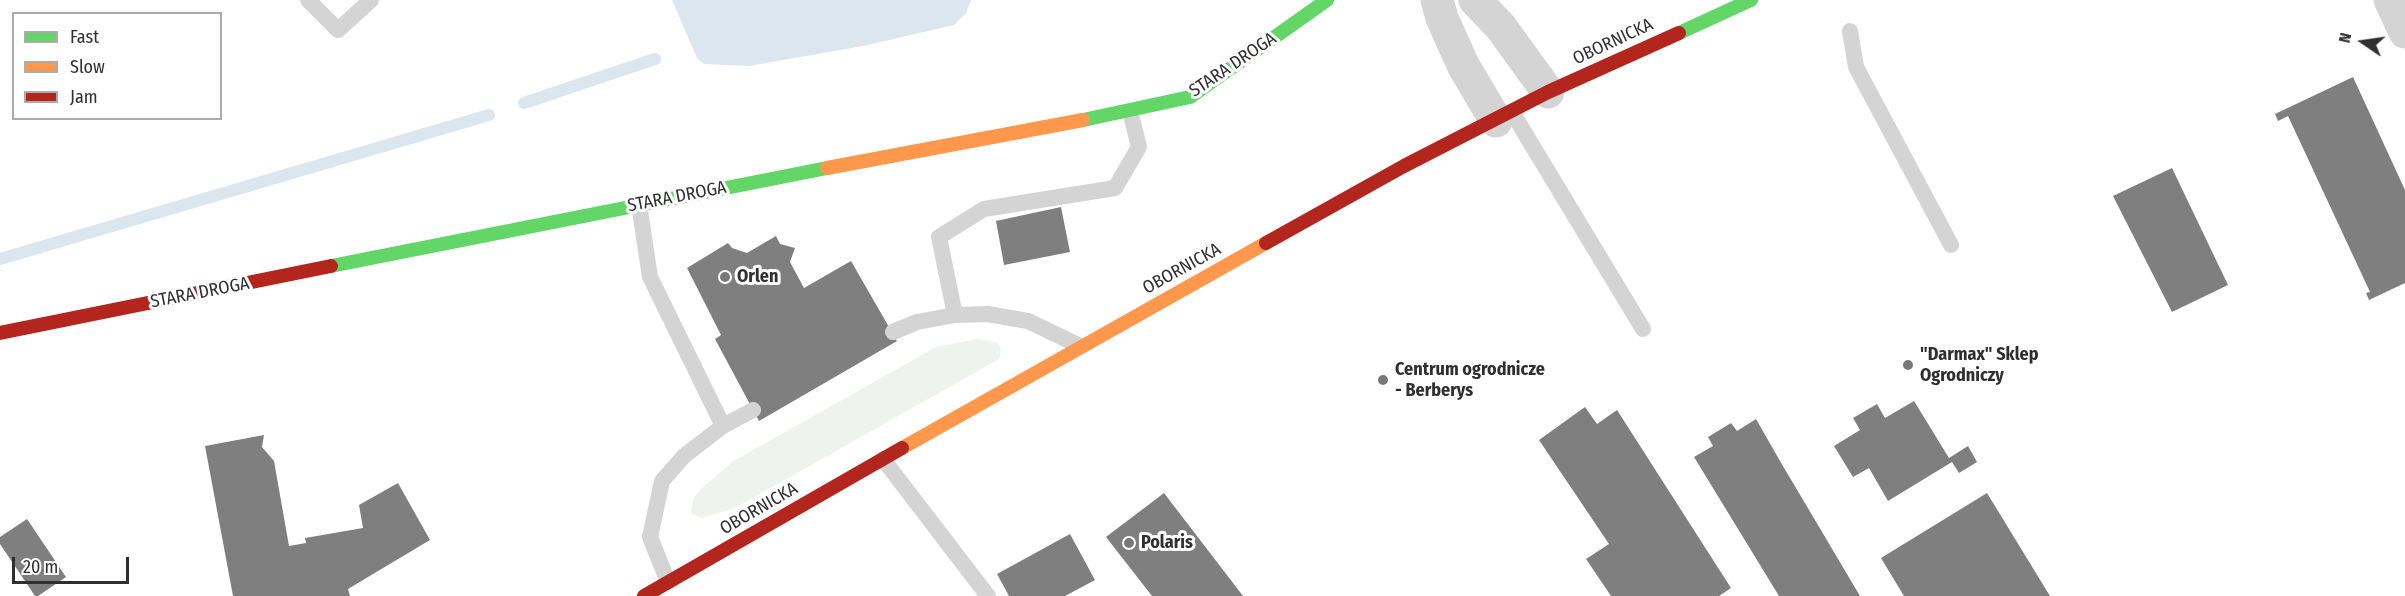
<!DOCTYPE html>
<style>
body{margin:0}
#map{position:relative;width:2405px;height:596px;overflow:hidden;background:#fff;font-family:"Fira Sans Condensed",sans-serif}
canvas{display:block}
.legend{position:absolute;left:12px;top:12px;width:210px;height:108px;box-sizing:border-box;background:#fff;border:2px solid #acacac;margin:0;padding:8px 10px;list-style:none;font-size:18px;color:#2f2f2f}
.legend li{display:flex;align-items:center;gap:12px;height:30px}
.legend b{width:30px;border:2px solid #acacac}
.north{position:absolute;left:2333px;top:12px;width:60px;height:60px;-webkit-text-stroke:4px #fff;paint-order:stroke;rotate:283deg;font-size:16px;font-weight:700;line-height:24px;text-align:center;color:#2f2f2f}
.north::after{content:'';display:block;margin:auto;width:21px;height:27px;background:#2f2f2f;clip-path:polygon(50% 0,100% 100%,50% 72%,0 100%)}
.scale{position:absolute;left:12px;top:557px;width:117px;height:27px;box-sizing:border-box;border:3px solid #2f2f2f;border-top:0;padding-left:8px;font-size:18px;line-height:21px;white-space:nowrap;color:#2f2f2f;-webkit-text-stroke:4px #fff;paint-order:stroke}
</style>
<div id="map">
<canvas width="2405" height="596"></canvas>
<ul class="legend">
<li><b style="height:8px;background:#63d668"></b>Fast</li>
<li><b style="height:8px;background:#ff974d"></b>Slow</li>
<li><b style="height:8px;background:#b3261e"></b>Jam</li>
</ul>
<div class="north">N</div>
<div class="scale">20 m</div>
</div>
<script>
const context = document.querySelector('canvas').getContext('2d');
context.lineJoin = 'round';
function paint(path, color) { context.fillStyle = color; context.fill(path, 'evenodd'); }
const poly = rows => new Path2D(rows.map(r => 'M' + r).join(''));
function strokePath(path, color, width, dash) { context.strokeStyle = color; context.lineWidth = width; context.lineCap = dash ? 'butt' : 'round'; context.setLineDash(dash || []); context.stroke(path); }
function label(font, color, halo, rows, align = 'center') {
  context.font = font + ' "Fira Sans Condensed",sans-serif'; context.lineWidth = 6; context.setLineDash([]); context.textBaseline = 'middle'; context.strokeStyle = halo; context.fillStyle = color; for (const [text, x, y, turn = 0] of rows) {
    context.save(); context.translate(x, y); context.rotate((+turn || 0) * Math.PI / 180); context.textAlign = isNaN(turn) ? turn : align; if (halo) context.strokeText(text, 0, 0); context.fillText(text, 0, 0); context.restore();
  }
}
paint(poly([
 [978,339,998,343,1001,350,999,359,735,508,702,518,693,515,691,511,694,497,700,490,732,462,936,347]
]), '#f0f3ed');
paint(poly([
 [672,0,971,0,966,13,954,25,863,46,749,66,704,64,697,58]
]), '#dbe6ef');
strokePath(poly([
 [524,103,655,59],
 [0,259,489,115]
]), '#dbe6ef', 12);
paint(poly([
 [2353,77,2405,190,2405,283,2369,300,2366,293,2370,292,2288,116,2278,121,2275,114],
 [2172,168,2228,285,2172,312,2113,196],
 [1061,207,1070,252,1004,265,996,221],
 [776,236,780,244,795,248,790,262,804,288,851,261,897,341,759,421,715,339,721,335,687,268,728,243,732,248,747,253],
 [1914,401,1949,458,1968,446,1977,462,1959,473,1952,462,1888,501,1869,468,1853,477,1834,446,1860,430,1853,418,1877,404,1885,418],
 [1585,407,1597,424,1617,410,1731,588,1719,596,1611,596,1586,559,1609,544,1539,440],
 [1756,419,1780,461,1860,596,1779,596,1694,457,1713,446,1708,437,1731,423,1737,431],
 [264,435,262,447,274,461,289,546,306,543,305,538,363,528,359,505,398,483,430,540,348,589,350,596,233,596,205,446],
 [1164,493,1243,596,1152,596,1106,537],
 [1987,493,2050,596,1904,596,1881,558],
 [27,519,66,577,38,596,35,596,0,544,0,537],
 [1070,534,1095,580,1065,596,1009,596,997,574]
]), '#7f7f7f');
strokePath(poly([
 [308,0,338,30,371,0],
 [1850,31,1856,67,1951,245],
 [1512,112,1643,329],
 [639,204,650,277,723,426],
 [955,315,939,237,984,209,1115,188,1139,147,1130,111],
 [893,332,917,322,955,315,988,314,1028,321,1080,346],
 [883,459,988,596],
 [668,582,650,537,662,481,684,456,723,426,753,410]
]), '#d4d4d4', 16);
strokePath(poly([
 [1437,0,1442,18,1463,65,1496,121],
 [1475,0,1500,26,1548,92],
 [2390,0,2405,32]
]), '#d4d4d4', 33);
strokePath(poly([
 [1679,33,1751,0],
 [1083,120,1190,97,1327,0],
 [331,266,827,168]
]), '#63d668', 14);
strokePath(poly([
 [827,168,1083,120],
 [902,448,1266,243]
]), '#ff974d', 14);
strokePath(poly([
 [1266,243,1404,166,1548,92,1679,33],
 [0,333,331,266],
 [644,596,902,448]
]), '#b3261e', 14);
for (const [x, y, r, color] of [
 [725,277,6,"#787878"],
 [1908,365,6,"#787878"],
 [1383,380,6,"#787878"],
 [1129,543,6,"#787878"]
]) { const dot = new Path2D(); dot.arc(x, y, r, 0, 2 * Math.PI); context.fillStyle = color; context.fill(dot); strokePath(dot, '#fff', 2); }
label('18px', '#2f2f2f', '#fff', [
 ["OBORNICKA",1613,42,-25],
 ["STARA DROGA",1233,65,-34],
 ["STARA DROGA",677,197,-11],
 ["OBORNICKA",1182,269,-29],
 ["STARA DROGA",200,293,-11],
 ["OBORNICKA",759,509,-30]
]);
label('bold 18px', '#2f2f2f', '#fff', [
 ["Orlen",737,277],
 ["\"Darmax\" Sklep",1920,355],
 ["Ogrodniczy",1920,376],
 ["Centrum ogrodnicze",1395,370],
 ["- Berberys",1395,391],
 ["Polaris",1141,543]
], 'left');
</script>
